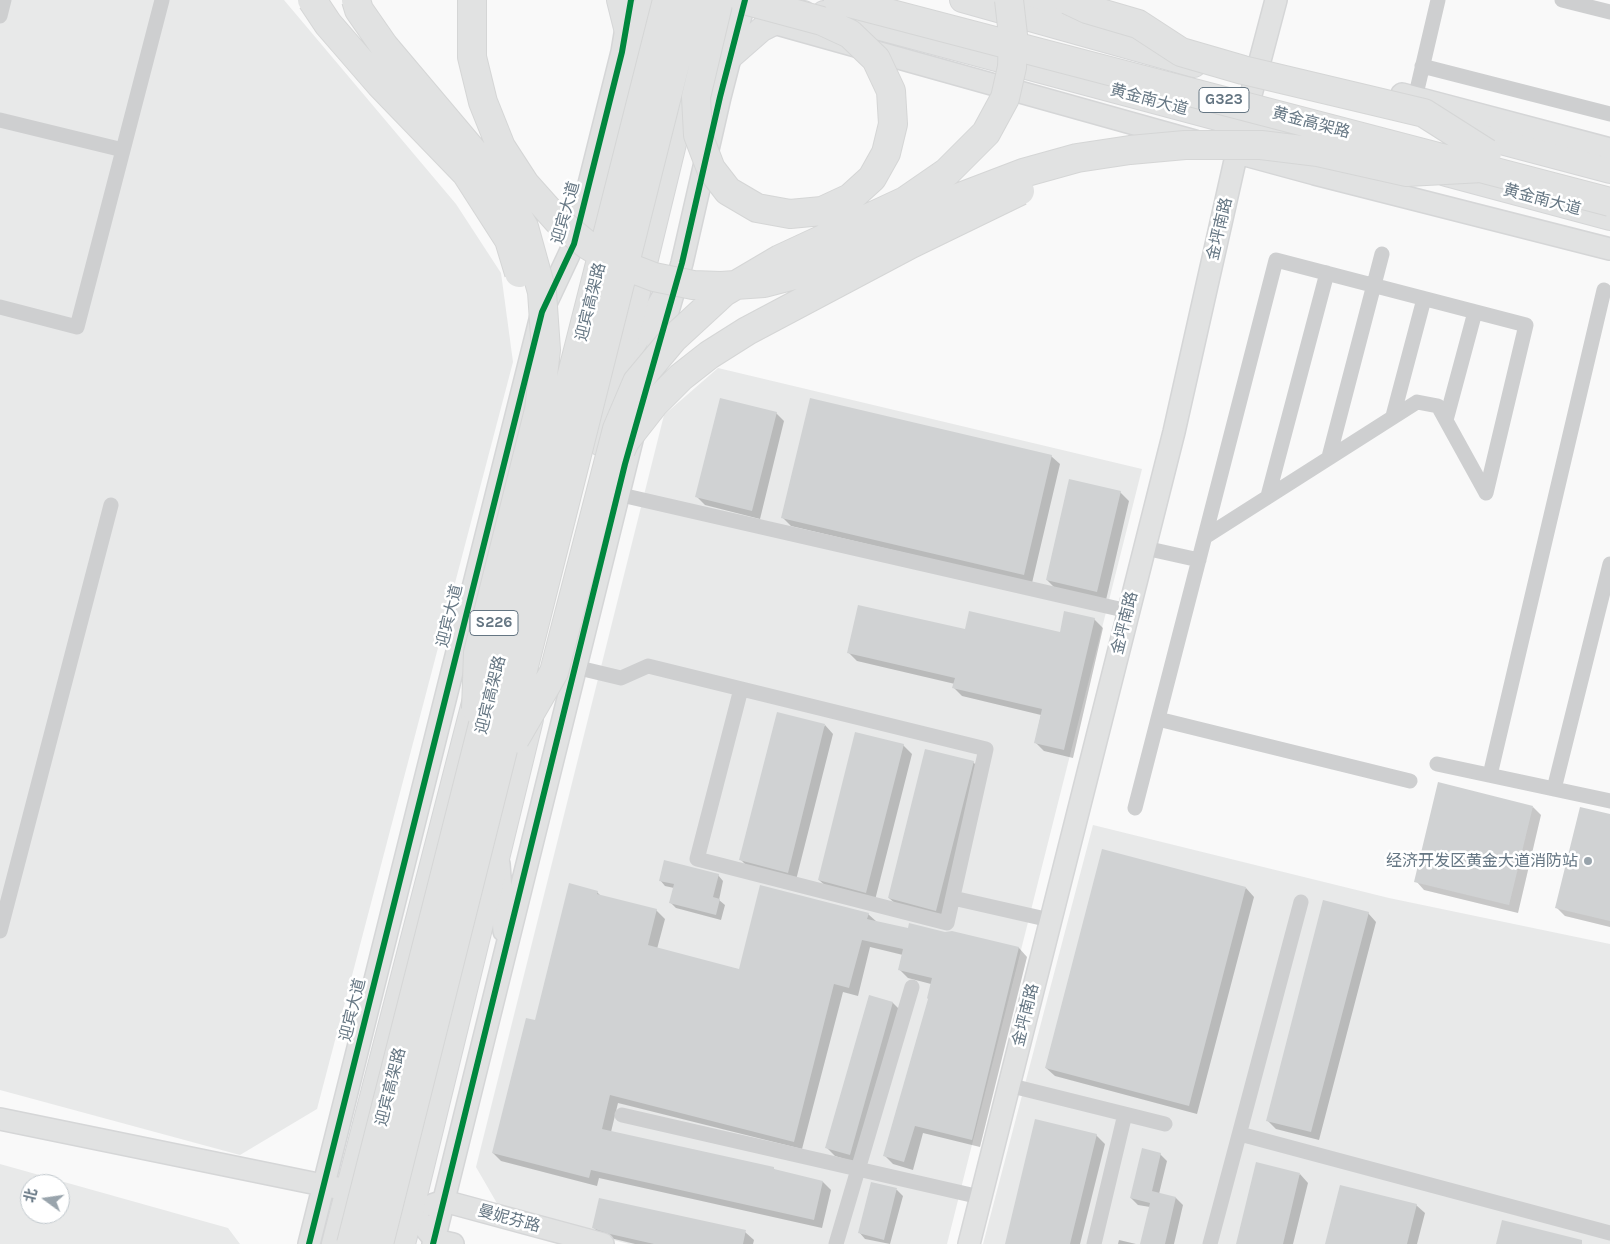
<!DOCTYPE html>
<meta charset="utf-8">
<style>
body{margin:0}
#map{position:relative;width:1610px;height:1244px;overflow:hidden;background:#f9f9f9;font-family:Karla,"Noto Sans SC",sans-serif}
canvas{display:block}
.north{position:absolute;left:20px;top:1174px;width:50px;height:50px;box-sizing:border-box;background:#fff;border:1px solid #c1c8cd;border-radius:50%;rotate:284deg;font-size:14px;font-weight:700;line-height:20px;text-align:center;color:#657683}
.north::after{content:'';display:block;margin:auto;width:18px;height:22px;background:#99a4ac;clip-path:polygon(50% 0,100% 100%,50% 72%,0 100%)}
</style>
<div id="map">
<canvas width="1610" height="1244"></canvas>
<div class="north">北</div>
</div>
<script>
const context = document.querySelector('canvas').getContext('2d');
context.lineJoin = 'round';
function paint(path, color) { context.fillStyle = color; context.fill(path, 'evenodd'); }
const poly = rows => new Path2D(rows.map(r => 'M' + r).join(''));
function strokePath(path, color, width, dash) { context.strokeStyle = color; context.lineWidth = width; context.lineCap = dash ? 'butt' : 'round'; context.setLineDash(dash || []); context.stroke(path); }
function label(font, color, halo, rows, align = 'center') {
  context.font = font + ' Karla,"Noto Sans SC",sans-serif'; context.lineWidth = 5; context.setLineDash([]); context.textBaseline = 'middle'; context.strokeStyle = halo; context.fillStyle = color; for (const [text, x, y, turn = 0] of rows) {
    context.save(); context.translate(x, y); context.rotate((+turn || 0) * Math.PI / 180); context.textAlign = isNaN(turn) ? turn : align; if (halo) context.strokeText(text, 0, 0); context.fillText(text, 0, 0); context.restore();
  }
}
paint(poly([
 [0,0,284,0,456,204,501,273,513,362,317,1109,240,1155,0,1090],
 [718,368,1142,469,947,1244,629,1244,502,1212,476,1167,664,415],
 [1093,825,1389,898,1610,944,1610,1244,983,1244],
 [0,1164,228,1228,240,1244,0,1244],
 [30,1184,60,1184,60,1214,30,1214]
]), '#e8e9e9');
paint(poly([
 [776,413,784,421,760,519,705,505,697,497],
 [1051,456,1060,464,1032,583,791,526,783,518],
 [1120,492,1129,501,1106,600,1056,589,1047,580],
 [1094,619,1103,628,1073,758,1044,751,1035,742,1041,715,962,696,954,688,955,684,857,661,848,652,966,631,1060,633],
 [825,725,833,734,796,880,749,868,741,860],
 [903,745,912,754,875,900,828,888,819,880],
 [973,762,982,771,945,918,898,906,889,898],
 [1533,807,1541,815,1518,913,1424,890,1416,881],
 [1610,815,1610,927,1565,916,1556,907],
 [718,875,723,881,719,900,725,905,721,920,676,908,670,902,674,888,665,886,660,880],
 [1246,888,1254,897,1197,1114,1055,1076,1046,1068],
 [597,892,602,897,656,910,665,919,657,949,740,970,868,914,877,922,909,929,945,933,952,932,1019,948,1027,957,980,1147,923,1133,913,1170,893,1164,885,1156,929,1000,931,984,908,978,899,969,903,955,870,947,858,996,843,992,802,1149,618,1103,611,1132,773,1168,776,1171,823,1182,831,1190,822,1228,599,1178,597,1186,501,1161,493,1153,536,1021],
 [1368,913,1376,922,1319,1140,1276,1129,1267,1120],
 [870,997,893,1003,901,1011,858,1163,835,1156,827,1148],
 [1096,1135,1105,1144,1080,1244,1006,1244],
 [1160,1154,1167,1161,1159,1194,1176,1198,1183,1205,1174,1244,1141,1244,1150,1207,1138,1205,1131,1198],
 [1300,1174,1308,1183,1293,1244,1237,1244],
 [872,1183,897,1190,903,1196,890,1244,865,1239,859,1232],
 [1416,1205,1425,1213,1417,1244,1327,1244],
 [594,1228,745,1232,754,1240,753,1244,635,1244,602,1236],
 [1119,1240,1136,1244,1118,1244]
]), '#0003');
paint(poly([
 [720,398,777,412,752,511,695,497],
 [810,398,1052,455,1024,575,781,518],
 [1069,479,1121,491,1097,592,1046,580],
 [858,605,965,629,969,611,1060,632,1064,611,1095,618,1064,750,1034,743,1042,709,952,688,955,678,847,653],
 [777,712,825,724,788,873,739,860],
 [855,732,904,744,866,893,818,880],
 [925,749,974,761,936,911,888,898],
 [1438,782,1533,806,1509,905,1414,882],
 [1580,807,1610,814,1610,921,1555,908],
 [1102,849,1246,887,1189,1106,1045,1068],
 [664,860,719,874,713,897,720,899,716,915,669,903,674,884,659,881],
 [569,883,598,891,597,894,657,909,648,945,739,969,760,885,869,913,867,919,908,928,909,923,945,932,952,931,1019,947,972,1140,915,1126,904,1162,883,1156,928,999,927,998,932,978,898,970,903,949,862,940,849,988,834,984,794,1142,610,1095,602,1129,774,1167,774,1169,823,1181,814,1220,591,1170,589,1178,492,1153,526,1018,535,1020],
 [1323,900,1369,912,1311,1132,1266,1121],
 [869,995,893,1002,850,1155,825,1148],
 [1035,1119,1097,1134,1070,1244,1005,1244],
 [1142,1148,1161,1153,1152,1191,1176,1197,1165,1244,1140,1244,1150,1203,1130,1198],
 [1256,1162,1300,1173,1283,1244,1236,1244],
 [871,1182,897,1188,884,1240,858,1233],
 [1340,1185,1417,1204,1407,1244,1325,1244],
 [599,1198,746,1230,743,1244,654,1244,610,1234,592,1228],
 [1502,1220,1582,1240,1582,1244,1496,1244]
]), '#d0d2d3');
const secondary = poly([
 [1019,0,1092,21],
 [766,21,1195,141],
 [1402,94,1610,149],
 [1234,152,1315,174],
 [1304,167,1315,174,1610,249],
 [655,356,682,263,720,97,745,0],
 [625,362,666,291],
 [499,864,504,931],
 [0,1119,337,1188],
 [432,1205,444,1201,603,1244],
 [397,1207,412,1212,435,1240,453,1244],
 [309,1244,542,312,574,244,622,52,629,10],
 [433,1244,633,436],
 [969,1244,1174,432,1243,125,1276,0]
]);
const primary = poly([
 [619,0,626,28],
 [962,0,1194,65],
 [824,13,1243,125,1307,140],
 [730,57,762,29,776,22,804,13],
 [1459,131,1610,171],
 [1446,174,1610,218],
 [597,223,648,0],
 [601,444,690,78],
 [334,1244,477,691],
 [403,1244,531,719]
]);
strokePath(secondary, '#d5d6d7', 24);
strokePath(primary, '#d5d6d7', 26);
strokePath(poly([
 [1562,0,1610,12],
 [0,16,4,0],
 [1422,66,1610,114],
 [1413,107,1438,0],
 [0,120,123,150],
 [0,307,77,327,162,0],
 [1393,416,1424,299],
 [1446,420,1475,312],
 [1329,457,1382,254],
 [617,494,1128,611],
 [1268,496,1327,273],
 [1205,537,1417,402,1438,406,1486,493],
 [1145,548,1199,560],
 [575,667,621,678,648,666,986,749,947,923,697,859,741,689],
 [1158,719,1410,781],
 [1437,764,1610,801],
 [1490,775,1604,290],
 [1554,789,1610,564],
 [1135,808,1276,260,1526,325,1486,493],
 [953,898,1050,920],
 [0,931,111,505],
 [1008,1085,1165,1124],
 [622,1115,980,1197],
 [1240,1134,1610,1233],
 [836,1244,912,987],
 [1094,1244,1125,1114],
 [1210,1244,1301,902]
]), '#cecfd0', 15);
strokePath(secondary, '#e1e2e2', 21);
strokePath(primary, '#e1e2e2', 24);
const highwayBridge = poly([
 [312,0,328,24,380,84,466,173,509,240,519,273],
 [356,0,359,10,384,46,492,174,524,227,542,292,546,350,539,410,478,653,476,709],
 [472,0,472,57,483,102,501,147,525,184,558,221,586,244,615,262,654,277,693,285,721,286,764,283,818,269,960,197,1023,173,1077,158,1130,150,1185,145,1261,145,1318,152,1407,172,1483,168],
 [719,0,696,97,698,135,711,169,728,191,757,208,790,214,822,211,850,198,872,178,886,153,893,124,891,91,876,59,850,34,822,21,744,0],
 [838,0,1610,202],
 [1068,0,1087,9,1138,24,1181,52,1243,70,1424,113,1487,153],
 [621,450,625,441,654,404,681,377,709,355,747,331,911,244,1020,191],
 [515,739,554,672,617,429,637,382,673,339,724,292,780,259,905,201,947,172,986,133,1005,98,1012,67,1013,35,1009,0],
 [351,1244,667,0],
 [379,1244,691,0]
]);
strokePath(highwayBridge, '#d5d6d6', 30, []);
strokePath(highwayBridge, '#e1e2e2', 28);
strokePath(poly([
 [309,1244,542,312,574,244,622,52,631,0],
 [433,1244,625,464,682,263,720,97,745,0]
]), '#00873e', 6);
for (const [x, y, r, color] of [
 [1588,861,5,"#99a4ac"]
]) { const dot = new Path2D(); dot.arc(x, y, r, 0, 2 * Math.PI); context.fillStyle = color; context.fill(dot); strokePath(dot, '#fff', 2); }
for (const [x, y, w] of [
 [1224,100,50],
 [494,623,48]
]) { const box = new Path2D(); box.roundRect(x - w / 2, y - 12.5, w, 25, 4); context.fillStyle = '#fff'; context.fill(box); strokePath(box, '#657683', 1); }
label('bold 15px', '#657683', null, [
 ["G323",1224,100],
 ["S226",494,623]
]);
label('16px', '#657683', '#fff', [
 ["黄金南大道",1149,100,15],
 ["黄金高架路",1311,123,15],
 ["黄金南大道",1542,200,15],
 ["迎宾大道",566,213,-74],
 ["金坪南路",1220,229,-77],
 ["迎宾高架路",591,302,-76],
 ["迎宾大道",450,616,-76],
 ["金坪南路",1125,623,-76],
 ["迎宾高架路",491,695,-76],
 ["迎宾大道",353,1010,-76],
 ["金坪南路",1026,1015,-76],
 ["迎宾高架路",391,1087,-76],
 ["曼妮芬路",509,1219,15]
]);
label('16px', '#657683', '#fff', [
 ["经济开发区黄金大道消防站",1578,861]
], 'right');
</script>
